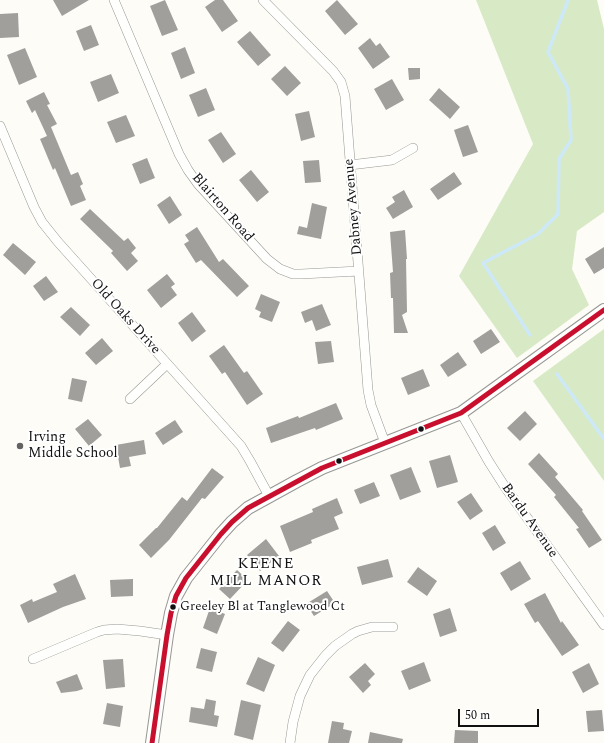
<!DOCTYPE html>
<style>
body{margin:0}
#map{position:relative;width:604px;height:743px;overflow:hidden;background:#fdfcf7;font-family:Spectral,serif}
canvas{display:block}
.scale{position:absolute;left:458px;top:709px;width:81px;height:18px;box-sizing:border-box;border:2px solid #111;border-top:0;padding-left:5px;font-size:12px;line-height:14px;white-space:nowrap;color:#111;-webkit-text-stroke:3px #fff;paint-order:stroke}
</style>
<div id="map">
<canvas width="604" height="743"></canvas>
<div class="scale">50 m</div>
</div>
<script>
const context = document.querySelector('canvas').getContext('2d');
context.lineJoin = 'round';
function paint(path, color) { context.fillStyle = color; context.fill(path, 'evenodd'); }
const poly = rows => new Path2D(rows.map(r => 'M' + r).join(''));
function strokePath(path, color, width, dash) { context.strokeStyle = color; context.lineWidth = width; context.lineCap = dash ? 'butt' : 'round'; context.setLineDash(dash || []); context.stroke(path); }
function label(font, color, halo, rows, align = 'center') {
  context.font = font + ' Spectral,serif'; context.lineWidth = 4; context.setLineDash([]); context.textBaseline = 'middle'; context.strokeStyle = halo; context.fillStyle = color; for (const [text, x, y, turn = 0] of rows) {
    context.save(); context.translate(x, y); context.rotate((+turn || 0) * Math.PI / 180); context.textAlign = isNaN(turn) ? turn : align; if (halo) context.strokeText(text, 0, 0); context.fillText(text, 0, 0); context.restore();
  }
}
paint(poly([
 [476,0,597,0,604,29,604,212,577,231,572,269,589,305,517,358,459,276,533,144],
 [604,329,604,481,533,381]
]), '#d8eac5');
strokePath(poly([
 [530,335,483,263,538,234,558,214,559,159,571,140,568,89,548,52,568,0],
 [557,374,604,439]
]), '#cde8f7', 3.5);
paint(poly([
 [53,0,89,0,62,16],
 [165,0,178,30,162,36,150,6],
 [215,0,223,0,238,21,222,32,205,7],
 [337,0,358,24,345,35,325,11],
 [18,13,19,37,0,38,0,14],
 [91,25,99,45,84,51,76,31],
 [250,31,271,55,258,66,237,42],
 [370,38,376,46,380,43,390,57,373,69,358,48],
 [185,47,195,73,181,79,171,53],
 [25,48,37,77,19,85,7,55],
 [285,66,301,83,287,96,271,79],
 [408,68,420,68,420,79,409,80],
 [111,74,119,93,98,102,90,82],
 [392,79,404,100,386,110,374,89],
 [206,88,215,110,198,117,189,95],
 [439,88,460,107,450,119,429,100],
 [44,92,50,104,47,105,57,124,51,127,71,175,78,172,83,184,80,186,86,200,71,206,55,168,53,170,40,139,47,136,35,110,32,113,26,101],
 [309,111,315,137,301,141,295,114],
 [126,115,135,136,116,143,107,122],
 [468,125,478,152,463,157,454,130],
 [221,132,236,154,223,163,208,140],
 [147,158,155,178,140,184,132,164],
 [319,160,321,182,305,183,303,161],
 [251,170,269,192,257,202,239,180],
 [454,172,462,184,438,200,430,189],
 [404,190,413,207,393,219,386,208,395,202,392,197],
 [170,196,182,215,169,224,157,205],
 [312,203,327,207,321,239,297,234,299,226,307,228],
 [90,209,124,241,128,238,136,248,131,253,138,261,127,271,111,253,113,251,80,219],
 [197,227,219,262,223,259,249,286,237,297,201,260,196,263,184,244,189,241,185,235],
 [405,230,407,259,406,259,407,312,402,315,408,333,394,333,393,298,391,298,390,273,393,272,390,232],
 [13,243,36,262,25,275,3,255],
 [604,247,604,268,594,274,585,259],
 [167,274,175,284,171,287,177,295,161,308,147,290],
 [46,276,58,292,44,301,33,286],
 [261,294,280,302,272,322,259,317,261,312,255,309],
 [322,304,331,325,316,331,312,320,305,323,301,312],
 [71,307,90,325,80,336,60,317],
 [192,312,206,331,192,342,178,323],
 [491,329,500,342,481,354,473,341],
 [102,338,113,351,96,365,85,353],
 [331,341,334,362,318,364,315,342],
 [224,345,244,373,247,371,263,394,247,405,225,372,222,374,209,356],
 [458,352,467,365,448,377,440,365],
 [423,369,430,386,408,395,401,378],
 [72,378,87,381,82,402,68,399],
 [336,403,343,419,316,430,315,428,271,443,266,428,298,416,299,418],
 [525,411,537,424,520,441,507,428],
 [88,419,102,435,89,446,75,429],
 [175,420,183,432,163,445,155,433],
 [144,440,146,454,129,457,131,466,120,468,116,445],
 [539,453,558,474,555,477,583,510,582,511,602,540,589,548,576,529,579,528,554,497,556,495,528,464],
 [450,455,458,482,437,488,429,461],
 [411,467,421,492,400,500,390,475],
 [212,468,224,477,205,499,202,498,169,540,151,558,139,545,156,528,157,528,182,497,187,501],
 [374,482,380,496,360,504,354,490],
 [471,493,483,511,470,520,457,502],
 [337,498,343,513,334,517,339,529,311,540,312,543,290,552,280,526,313,512,312,509],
 [495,525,506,543,493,551,482,533],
 [266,539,279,556,260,571,247,555],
 [388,559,393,577,362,585,357,567],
 [520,561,531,579,511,591,500,573],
 [418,567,437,581,427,596,407,582],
 [237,570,248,580,230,599,219,589],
 [75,574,86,599,63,607,28,623,20,605,32,599,33,602,57,592,53,584],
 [133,579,133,596,111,597,110,580],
 [327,591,335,603,314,616,306,604],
 [545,593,561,623,562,621,579,645,562,656,538,621,535,623,524,604],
 [210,608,225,614,217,634,203,628],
 [450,608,457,631,440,637,433,614],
 [288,621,300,630,283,652,271,643],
 [201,648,217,652,212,672,196,668],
 [258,657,275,665,264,692,246,684],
 [123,659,125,687,106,689,103,660],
 [424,662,431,681,409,690,401,671],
 [365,663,375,674,368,681,371,685,363,693,349,677],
 [589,663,599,684,583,693,572,672],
 [77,674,83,689,77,691,61,693,56,682],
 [206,699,216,701,214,715,219,716,217,727,189,722,191,707,204,709],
 [241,700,261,705,253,740,234,735],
 [107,703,123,706,120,727,103,724],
 [602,710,604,731,588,732,586,711],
 [332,721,344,723,343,729,352,731,349,743,328,743],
 [455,730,478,731,478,743,454,743],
 [370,732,403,739,402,743,368,743]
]), '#a19f9c');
const minor = poly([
 [114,0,179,154,188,170,198,184,267,259,280,269,293,274,301,274,359,271],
 [263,0,333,71,341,82,345,96,368,390,371,405,385,443],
 [0,126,34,207,42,222,58,242,241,446,250,461,269,496],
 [350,165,392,160,413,148],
 [130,399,167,364],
 [461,413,489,462,505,487,556,558,604,625],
 [33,659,97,632,104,630,117,629,140,631,167,635],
 [290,743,293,722,300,696,310,675,325,656,335,646,352,634,358,631,372,627,393,627]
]);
const tertiary = poly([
 [152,743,167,635,171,613,176,596,186,578,221,534,232,522,248,508,297,481,322,468,461,413,604,310]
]);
strokePath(minor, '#979795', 10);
strokePath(tertiary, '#979795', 14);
strokePath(minor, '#fffffe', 9);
strokePath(tertiary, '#fffffe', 12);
strokePath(poly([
 [152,743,167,635,171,613,176,596,186,578,221,534,232,522,248,508,322,468,461,413,604,310]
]), '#c8102e', 5);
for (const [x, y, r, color] of [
 [421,429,3.5,"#111"],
 [20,446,4,"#646362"],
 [339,461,3.5,"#111"],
 [173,607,3.5,"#111"]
]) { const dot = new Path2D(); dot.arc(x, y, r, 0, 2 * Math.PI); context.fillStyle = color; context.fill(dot); strokePath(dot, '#fff', 1.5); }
label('13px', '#111', '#fff', [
 ["Greeley Bl at Tanglewood Ct",180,607]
], 'left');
label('14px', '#111', '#fff', [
 ["Dabney Avenue",354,207,-95],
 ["Blairton Road",222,208,49],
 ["Old Oaks Drive",125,317,48],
 ["Bardu Avenue",529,521,55]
]);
label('14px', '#111', '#fff', [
 ["Irving",28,438],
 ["Middle School",28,454]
], 'left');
context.letterSpacing = '1px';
label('15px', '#111', '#fff', [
 ["KEENE",266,565],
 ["MILL MANOR",266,582]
]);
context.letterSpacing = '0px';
</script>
